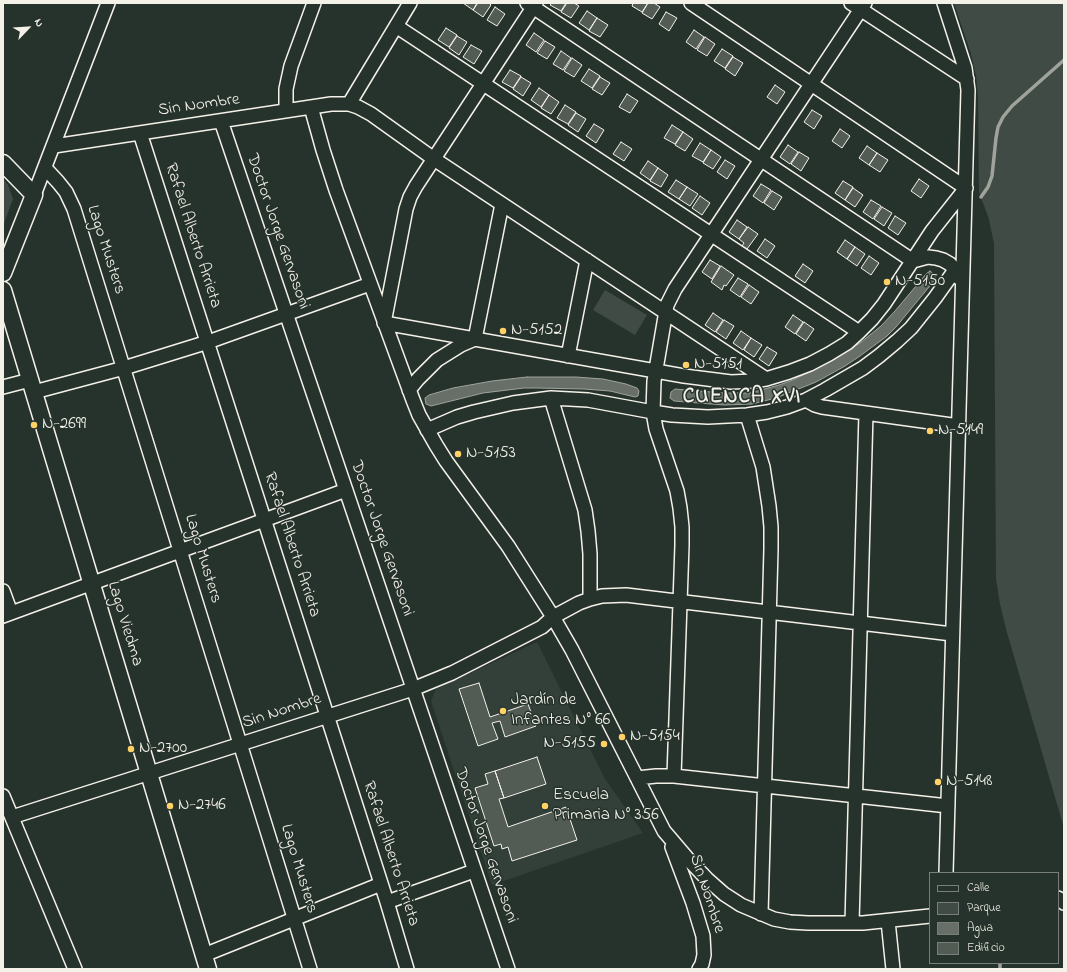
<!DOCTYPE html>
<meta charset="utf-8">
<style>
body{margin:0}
#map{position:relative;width:1067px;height:972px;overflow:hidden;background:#26332d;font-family:"Indie Flower",sans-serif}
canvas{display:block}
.frame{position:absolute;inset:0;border:4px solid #f4f1e8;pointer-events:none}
.legend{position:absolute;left:929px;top:872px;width:130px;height:92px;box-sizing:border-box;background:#26332d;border:1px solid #787f78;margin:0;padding:5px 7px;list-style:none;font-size:12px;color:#f4f1e8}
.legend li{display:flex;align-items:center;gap:8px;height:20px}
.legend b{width:20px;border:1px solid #787f78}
.north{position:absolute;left:8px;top:8px;width:40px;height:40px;-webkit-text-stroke:3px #26332d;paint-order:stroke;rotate:65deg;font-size:11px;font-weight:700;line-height:16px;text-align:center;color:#f4f1e8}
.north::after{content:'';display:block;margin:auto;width:14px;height:18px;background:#f4f1e8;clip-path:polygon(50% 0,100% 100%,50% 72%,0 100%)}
</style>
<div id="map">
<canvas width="1067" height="972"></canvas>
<div class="frame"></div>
<ul class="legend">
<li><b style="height:5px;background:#26332d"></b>Calle</li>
<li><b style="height:11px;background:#414b45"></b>Parque</li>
<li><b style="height:11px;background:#676f68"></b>Agua</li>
<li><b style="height:11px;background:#525c55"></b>Edificio</li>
</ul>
<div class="north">N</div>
</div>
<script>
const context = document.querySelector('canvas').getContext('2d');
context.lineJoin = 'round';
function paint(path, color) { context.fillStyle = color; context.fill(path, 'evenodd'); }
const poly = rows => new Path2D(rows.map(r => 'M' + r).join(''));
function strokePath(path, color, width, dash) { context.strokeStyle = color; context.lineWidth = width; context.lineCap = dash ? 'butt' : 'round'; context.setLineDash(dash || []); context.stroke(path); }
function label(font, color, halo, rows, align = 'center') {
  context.font = font + ' "Indie Flower",sans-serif'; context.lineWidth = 3; context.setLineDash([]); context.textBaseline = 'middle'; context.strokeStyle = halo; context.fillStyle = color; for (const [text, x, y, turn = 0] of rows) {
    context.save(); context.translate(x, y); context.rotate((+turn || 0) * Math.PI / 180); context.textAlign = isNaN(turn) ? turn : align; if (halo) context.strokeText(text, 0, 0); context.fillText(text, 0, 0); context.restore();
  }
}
paint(poly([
 [537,642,605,779,643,833,492,885,431,701,436,689]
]), '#333f39');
paint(poly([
 [954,3,1064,3,1064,828,1006,629,1000,604,996,579,994,244,989,219,979,192,978,96,976,76,971,54],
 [3,179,8,185,13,199,3,226],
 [605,290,647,315,635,335,593,310]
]), '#414b45');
const water = poly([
 [930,271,936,276,934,281,896,327,887,336,860,356,845,366,816,382,776,398,752,404,724,405,674,401,670,398,671,392,675,389,723,393,750,393,779,385,793,380,819,367,860,343,881,326,895,311,926,274,930,271],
 [527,377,576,377,603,379,626,384,637,388,639,391,638,396,635,397,610,391,584,389,537,388,524,388,483,393,431,406,426,404,425,398,429,395,453,388,492,381,527,377]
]);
paint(water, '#676f68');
strokePath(water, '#9fa39b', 1);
strokePath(poly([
 [981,197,988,187,992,176,996,138,998,127,1003,117,1012,106,1064,60],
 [1000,963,1000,969]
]), '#9fa39b', 3.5);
const building = poly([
 [463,3,477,3,473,10,463,3],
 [478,3,489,3,491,5,483,17,473,10,478,3],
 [552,3,566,3,561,11,550,5,552,3],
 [567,3,574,3,579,6,571,18,561,12,567,3],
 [633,3,648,3,642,12,632,6,633,3],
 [648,3,654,3,660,7,652,19,642,13,648,3],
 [495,7,505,14,497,26,487,20,495,7],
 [587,11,597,18,589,30,579,23,587,11],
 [666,12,677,18,669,31,659,24,666,12],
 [597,18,608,25,600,37,589,31,597,18],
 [446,28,457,35,449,47,438,40,446,28],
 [694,30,704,37,696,49,686,42,694,30],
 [534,33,544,40,536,52,526,45,534,33],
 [457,36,467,42,459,55,449,48,457,36],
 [705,37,715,44,707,56,697,50,705,37],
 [545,41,555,47,547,59,537,53,545,41],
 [471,45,482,51,474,64,463,57,471,45],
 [722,49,733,56,725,68,714,61,722,49],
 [561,51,571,58,563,70,553,64,561,51],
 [733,57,743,63,735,76,725,69,733,57],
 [572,58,582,65,574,77,564,71,572,58],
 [589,69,600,76,592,88,581,81,589,69],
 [510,70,521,76,513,88,502,82,510,70],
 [521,77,531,83,523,96,513,89,521,77],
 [600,77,610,83,602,95,592,89,600,77],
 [775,85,785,92,777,104,767,97,775,85],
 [539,88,549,95,541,107,531,100,539,88],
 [627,94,638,101,630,113,619,107,627,94],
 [549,95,559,102,551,114,541,108,549,95],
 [565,105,576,112,568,124,557,118,565,105],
 [812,110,822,116,814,129,804,122,812,110],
 [576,113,586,119,578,132,568,125,576,113],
 [594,124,604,130,596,143,586,136,594,124],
 [672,125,683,132,675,144,664,138,672,125],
 [840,129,850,136,842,148,832,141,840,129],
 [683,132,693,139,685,151,675,145,683,132],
 [621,142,632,149,624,161,613,154,621,142],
 [700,143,711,150,703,162,692,156,700,143],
 [788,145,798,152,790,164,780,157,788,145],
 [867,146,877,153,869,165,859,158,867,146],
 [711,150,721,157,713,169,703,163,711,150],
 [799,152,809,158,801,171,791,164,799,152],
 [877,153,888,160,880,172,869,165,877,153],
 [725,160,735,166,727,179,717,172,725,160],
 [648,161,658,168,650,180,640,173,648,161],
 [658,168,668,175,661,187,650,181,658,168],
 [919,179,929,186,921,198,911,191,919,179],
 [676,180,687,187,679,199,668,192,676,180],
 [843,181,853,187,845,200,835,193,843,181],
 [761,184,771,190,763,203,753,196,761,184],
 [687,187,698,194,690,206,679,199,687,187],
 [853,188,863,195,855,207,845,200,853,188],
 [772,191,782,197,774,210,764,203,772,191],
 [700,196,710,203,702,215,692,208,700,196],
 [871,200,881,206,873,219,863,212,871,200],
 [882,207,892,213,884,226,874,219,882,207],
 [895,216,906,223,898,235,888,228,895,216],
 [737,220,747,227,739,239,729,232,737,220],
 [748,227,758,234,747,249,742,246,744,243,739,239,748,227],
 [765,239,775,246,767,258,757,251,765,239],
 [845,240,855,247,847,259,837,252,845,240],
 [855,247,865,254,857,266,847,259,855,247],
 [869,256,879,263,871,275,861,268,869,256],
 [710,260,720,266,712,279,702,272,710,260],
 [803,264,813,271,805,283,795,276,803,264],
 [721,266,734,275,726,286,724,285,722,290,711,282,721,266],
 [738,278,748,284,740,297,730,290,738,278],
 [749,285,759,292,751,304,741,297,749,285],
 [713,313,723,320,715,332,705,325,713,313],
 [793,315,803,322,795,334,785,327,793,315],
 [724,320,734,326,726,339,716,332,724,320],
 [804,322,814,329,806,341,796,334,804,322],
 [741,331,751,338,743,350,733,343,741,331],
 [751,338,762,345,754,357,744,350,751,338],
 [767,347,777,353,769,366,759,359,767,347],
 [479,683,490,717,528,704,536,726,505,737,500,721,492,723,498,739,478,746,459,689,479,683],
 [537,757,546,784,504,798,495,771,537,757],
 [495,771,504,798,499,799,508,827,566,807,577,840,512,861,508,847,502,849,501,844,494,846,475,788,488,784,485,774,495,771]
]);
paint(building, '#525c55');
strokePath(building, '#f4f1e8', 1);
const minor = poly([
 [527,3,913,261,928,257,936,258,943,260,950,264,955,270,959,278],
 [536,3,416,186,410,197,406,209,384,323,684,376,731,382,753,381,766,379,789,372,810,364,829,354,847,343,859,332,872,319,884,304,932,231,966,188,691,3],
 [851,3,967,79],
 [944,3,965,68,968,90,946,873],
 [396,26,859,332],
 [349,104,410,3],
 [311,107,323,150,336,190,413,400,419,415,436,445,446,461,508,546,553,617,572,650,664,831,687,858,707,879,724,894,741,905,774,919,790,922,808,923,863,923,930,916],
 [286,111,286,89,291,66,314,3],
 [221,121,508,969],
 [140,133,387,902,407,969],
 [54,146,331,104,349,104,358,107,371,114,434,159,766,379],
 [45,168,58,182,66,192,74,209,310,969],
 [34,195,108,3],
 [475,339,502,204],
 [568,356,587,260],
 [3,387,30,380],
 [409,390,418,379,437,360,461,345,475,339],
 [34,392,124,368,208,342,370,284],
 [551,398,585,510,588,531,590,554,590,599],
 [806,400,815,405,822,407,959,426],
 [747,415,763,467,769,506,771,527,771,549,761,914],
 [427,430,457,417,474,412,513,403,551,398,588,400,653,412,672,415,708,417,747,415,767,412,787,407,806,400,825,390,863,368,879,356,897,341,911,328,935,298,955,270],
 [3,591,11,613],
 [3,616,346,490],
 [674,776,682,545,682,527,680,508,677,491,656,429,653,412,654,381,667,305,675,289,865,3],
 [637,778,656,776,674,776,948,806],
 [3,796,75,969],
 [12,817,413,689,452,673,542,627,553,617,579,603,590,599,602,596,626,595,952,634],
 [672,847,693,903,703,936,704,955,702,964,699,969],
 [1058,898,1064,903],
 [387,902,474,871],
 [888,921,893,969],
 [852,923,866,413],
 [204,955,381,884]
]);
const major = poly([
 [3,163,34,195,3,273],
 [3,290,208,969]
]);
strokePath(minor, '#f4f1e8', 16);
strokePath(major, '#f4f1e8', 19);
strokePath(minor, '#26332d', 13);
strokePath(major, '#26332d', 16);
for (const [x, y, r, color] of [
 [887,282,4,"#ffd166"],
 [503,331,4,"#ffd166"],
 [686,365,4,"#ffd166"],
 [34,425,4,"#ffd166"],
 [930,431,4,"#ffd166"],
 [458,454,4,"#ffd166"],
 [503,711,4,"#ffd166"],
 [622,737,4,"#ffd166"],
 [604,744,4,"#ffd166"],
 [131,749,4,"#ffd166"],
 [938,782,4,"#ffd166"],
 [170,806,4,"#ffd166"],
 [545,806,4,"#ffd166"]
]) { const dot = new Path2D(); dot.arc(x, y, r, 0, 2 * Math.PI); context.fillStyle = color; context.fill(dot); strokePath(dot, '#26332d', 1.5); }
label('17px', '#f4f1e8', '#26332d', [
 ["Sin Nombre",199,106,-8],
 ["Doctor Jorge Gervasoni",277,232,71],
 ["Rafael Alberto Arrieta",192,236,72],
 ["Lago Musters",105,250,72],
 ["Doctor Jorge Gervasoni",381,539,71],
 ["Rafael Alberto Arrieta",291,545,72],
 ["Lago Musters",202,559,73],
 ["Lago Viedma",124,624,73],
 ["Sin Nombre",282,712,-18],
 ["Doctor Jorge Gervasoni",485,846,71],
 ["Rafael Alberto Arrieta",390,854,72],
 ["Lago Musters",298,869,73],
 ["Sin Nombre",706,894,72]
]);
label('17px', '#f4f1e8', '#26332d', [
 ["N-5150",895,282],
 ["N-5152",511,331],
 ["N-5151",694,365],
 ["N-2699",42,425],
 ["N-5149",938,431],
 ["N-5153",466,454],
 ["Jardín de",511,701],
 ["Infantes N° 66",511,721],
 ["N-5154",630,737],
 ["N-5155",596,744,"right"],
 ["N-2700",139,749],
 ["N-5148",946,782],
 ["Escuela",553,796],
 ["Primaria N° 356",553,816],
 ["N-2746",178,806]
], 'left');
context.letterSpacing = '1px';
label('bold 21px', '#f4f1e8', '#26332d', [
 ["CUENCA XVI",742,399]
]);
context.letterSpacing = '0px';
</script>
